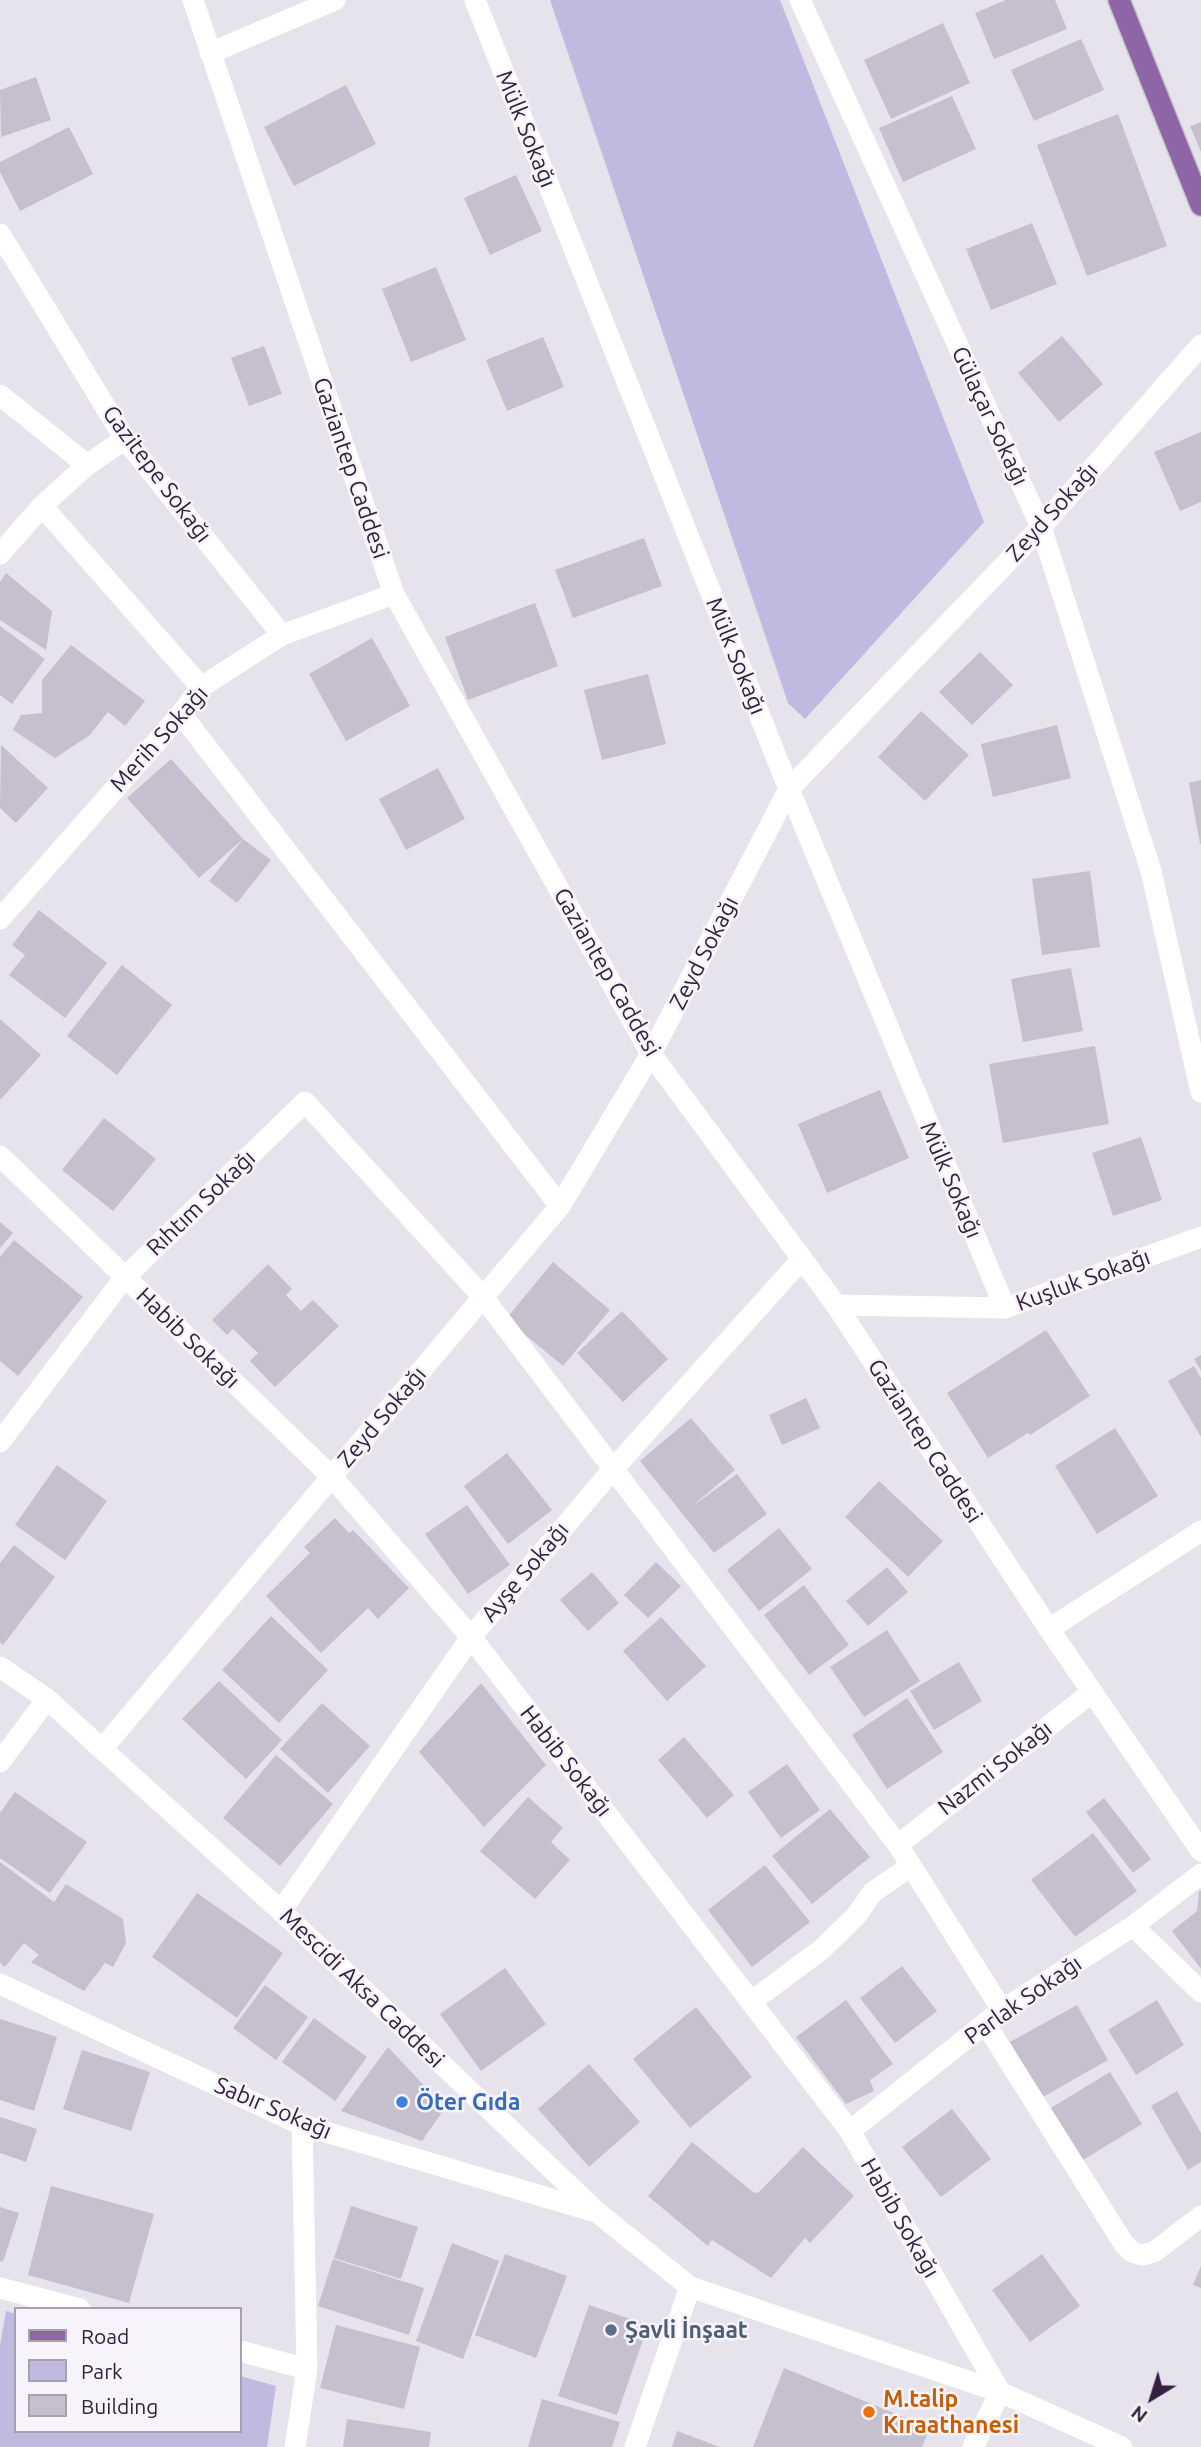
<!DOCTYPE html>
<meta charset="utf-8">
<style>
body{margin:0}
#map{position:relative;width:1201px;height:2447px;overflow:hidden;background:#e7e3ed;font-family:Ubuntu,sans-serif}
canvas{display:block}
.legend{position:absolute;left:14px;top:2307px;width:228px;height:126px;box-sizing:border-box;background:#f6f4fa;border:2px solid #a8a0b0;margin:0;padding:9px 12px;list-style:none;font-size:21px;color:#342140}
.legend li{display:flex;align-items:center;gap:14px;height:35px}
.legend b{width:35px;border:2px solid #a8a0b0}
.north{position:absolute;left:1117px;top:2363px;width:70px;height:70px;-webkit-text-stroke:5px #f6f4fa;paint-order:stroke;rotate:218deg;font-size:19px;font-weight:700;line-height:28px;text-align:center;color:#342140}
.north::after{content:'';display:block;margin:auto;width:24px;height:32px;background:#342140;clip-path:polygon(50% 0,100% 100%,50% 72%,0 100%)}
</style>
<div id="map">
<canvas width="1201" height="2447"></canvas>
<ul class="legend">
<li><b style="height:9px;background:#8e65a5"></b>Road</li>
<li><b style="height:19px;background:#c1bae0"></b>Park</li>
<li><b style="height:19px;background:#c6bfce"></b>Building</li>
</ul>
<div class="north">N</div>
</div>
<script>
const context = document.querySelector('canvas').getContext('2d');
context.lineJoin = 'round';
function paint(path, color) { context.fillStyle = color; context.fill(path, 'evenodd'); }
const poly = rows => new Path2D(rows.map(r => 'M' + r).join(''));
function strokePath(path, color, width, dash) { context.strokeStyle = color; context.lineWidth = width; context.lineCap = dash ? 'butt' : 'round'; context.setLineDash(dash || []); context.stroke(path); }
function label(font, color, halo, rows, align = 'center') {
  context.font = font + ' Ubuntu,sans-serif'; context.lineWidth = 5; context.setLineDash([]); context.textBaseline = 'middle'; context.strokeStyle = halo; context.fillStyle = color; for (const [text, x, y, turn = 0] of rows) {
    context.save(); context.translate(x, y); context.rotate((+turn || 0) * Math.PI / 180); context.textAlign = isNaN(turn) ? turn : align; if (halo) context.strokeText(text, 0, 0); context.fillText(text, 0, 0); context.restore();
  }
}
paint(poly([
 [550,0,780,0,984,522,805,719,788,703],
 [6,2311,16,2314,16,2431,240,2431,240,2376,276,2386,267,2447,0,2447,0,2346]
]), '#c1bae0');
paint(poly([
 [1006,0,1055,0,1067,29,994,59,975,13],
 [943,23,970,83,891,119,864,60],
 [1081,39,1104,90,1034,121,1011,70],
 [36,77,51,120,1,137,0,90],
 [346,85,376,144,294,186,264,127],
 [952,96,976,149,903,182,879,128],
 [1118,114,1167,246,1087,276,1037,145],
 [1201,122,1201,152,1190,126],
 [69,127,93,174,20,211,0,172,0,162],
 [516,175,542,231,490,255,464,198],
 [1032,223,1057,284,991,310,966,249],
 [436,267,466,340,411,362,382,289],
 [1062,336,1103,384,1059,422,1018,373],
 [543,337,564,387,507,411,486,360],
 [264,346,282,394,249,406,231,358],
 [1201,432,1201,502,1180,511,1154,452],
 [644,538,662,586,573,618,555,570],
 [6,573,52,611,46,650,0,620,0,582],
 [535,603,558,666,468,700,445,637],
 [0,626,45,659,12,704,0,695],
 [372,638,410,706,346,741,309,674],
 [71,645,145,701,125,726,108,712,90,735,55,758,13,730,21,715,42,713,42,680],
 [980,652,1013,685,972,725,939,692],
 [648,674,666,744,602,760,584,690],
 [921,711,969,755,925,801,878,757],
 [1057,725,1071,778,993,797,981,744],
 [1,745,48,788,16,823,0,808],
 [171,759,243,839,271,860,237,903,209,881,243,839,199,878,127,798],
 [438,768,465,819,406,850,379,799],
 [1201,780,1201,844,1200,844,1189,783],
 [1090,871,1100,947,1042,955,1032,879],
 [39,910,107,963,65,1018,9,975,25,955,12,945],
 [122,965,172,1005,117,1075,67,1036],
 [1071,968,1083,1031,1023,1042,1011,979],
 [0,1019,41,1055,0,1100],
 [1095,1046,1109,1124,1003,1143,989,1064],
 [880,1090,909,1158,827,1193,798,1124],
 [104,1118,156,1159,113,1211,62,1170],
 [1141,1137,1162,1200,1113,1216,1092,1153],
 [0,1222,13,1233,0,1248],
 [14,1240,83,1297,18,1376,0,1361,0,1257],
 [553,1262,610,1310,563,1366,506,1319],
 [268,1264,292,1289,286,1295,301,1311,313,1300,339,1326,275,1387,250,1361,258,1353,233,1329,227,1335,212,1320],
 [622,1311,668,1359,623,1402,577,1353],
 [1046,1330,1090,1396,1030,1435,1028,1433,988,1458,947,1393],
 [1201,1355,1201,1371,1194,1359],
 [1194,1366,1201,1378,1201,1437,1168,1381],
 [806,1398,820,1428,782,1445,769,1415],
 [691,1418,735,1470,691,1507,737,1474,767,1514,714,1553,640,1461],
 [1115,1428,1158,1496,1097,1534,1055,1466],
 [507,1453,552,1510,508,1544,464,1486],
 [57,1465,107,1501,65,1560,15,1525],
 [879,1481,943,1541,908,1577,845,1517],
 [467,1505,510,1565,468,1594,425,1534],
 [335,1518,349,1533,353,1530,409,1588,378,1619,368,1608,321,1653,266,1596,310,1553,304,1547],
 [779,1528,812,1569,759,1611,727,1570],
 [14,1545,55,1577,3,1645,0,1642,0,1563],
 [656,1562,681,1586,648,1618,624,1595],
 [887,1567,908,1592,868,1626,846,1601],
 [592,1572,619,1603,588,1631,560,1600],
 [804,1585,849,1645,809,1675,764,1615],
 [271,1616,328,1670,279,1723,222,1670],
 [661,1617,706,1666,667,1701,623,1651],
 [887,1630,920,1681,864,1717,830,1667],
 [959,1662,982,1701,934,1730,910,1691],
 [219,1681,282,1740,246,1779,182,1719],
 [481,1683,546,1765,484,1827,419,1752],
 [907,1698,943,1752,887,1789,852,1735],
 [322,1703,370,1746,328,1793,280,1749],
 [684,1737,734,1795,707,1818,658,1760],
 [276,1755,333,1804,280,1866,223,1818],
 [787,1764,820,1810,781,1838,748,1792],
 [15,1792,87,1842,50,1893,0,1858,0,1813],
 [528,1797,563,1828,551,1842,570,1860,535,1899,480,1851],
 [1104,1798,1151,1859,1133,1873,1086,1812],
 [830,1809,870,1857,812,1904,772,1856],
 [1093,1833,1137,1891,1075,1937,1031,1880],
 [0,1862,54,1902,66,1884,123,1919,126,1943,113,1967,105,1963,84,1991,31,1962,39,1955,24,1943,5,1967,0,1963],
 [765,1865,810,1922,752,1967,708,1910],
 [1199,1891,1201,1891,1201,1969,1172,1931,1197,1911],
 [197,1893,283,1953,237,2018,152,1957],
 [902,1966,937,2011,895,2043,860,1998],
 [505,1968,546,2024,481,2071,440,2014],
 [265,1985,308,2017,276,2060,233,2028],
 [846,2000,893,2064,870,2080,874,2091,846,2104,796,2037],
 [1157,2000,1184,2045,1136,2075,1108,2030],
 [1077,2005,1108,2060,1041,2098,1010,2042],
 [696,2007,752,2077,690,2128,633,2059],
 [314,2018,367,2057,335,2101,282,2062],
 [0,2019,57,2037,34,2111,0,2100],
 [388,2047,445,2108,422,2141,341,2111],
 [82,2050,150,2072,131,2131,63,2109],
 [589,2064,640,2122,589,2167,538,2109],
 [1110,2072,1142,2124,1078,2163,1046,2111],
 [1177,2091,1201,2133,1201,2162,1188,2170,1151,2106],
 [952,2109,991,2159,941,2197,902,2147],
 [0,2117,37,2129,26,2162,0,2153],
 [692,2142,753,2192,758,2193,803,2147,854,2196,810,2243,805,2238,771,2278,712,2240,708,2246,648,2196],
 [51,2186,154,2214,129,2303,28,2275],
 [351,2206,418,2227,401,2279,334,2258],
 [0,2207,19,2213,3,2262,0,2261],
 [452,2243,499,2261,463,2359,416,2341],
 [505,2254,567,2276,536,2358,475,2335],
 [1042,2254,1080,2306,1030,2342,992,2290],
 [333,2259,424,2288,409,2335,318,2306],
 [1201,2266,1201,2288,1193,2285],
 [589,2305,648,2325,617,2415,558,2396],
 [336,2325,420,2347,404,2409,320,2388],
 [784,2368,930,2428,922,2447,753,2447],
 [542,2399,620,2422,612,2447,528,2447],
 [347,2419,431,2432,429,2447,343,2447],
 [677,2431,720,2447,672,2447]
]), '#c6bfce');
const major = poly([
 [1119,0,1201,205]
]);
strokePath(major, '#c6c1ca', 24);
strokePath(poly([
 [193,0,394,594,651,1054,836,1305,1049,1629,1201,1851],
 [475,0,789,789,1005,1308],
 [800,0,1041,527,1151,871,1201,1092],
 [210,53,335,0],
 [0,234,125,439,282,635],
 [0,395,87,465],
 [42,506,201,687],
 [0,554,42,506,87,465,125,439],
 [181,714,560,1206],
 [0,919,181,714,201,687,282,635,394,594],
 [0,1156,332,1477,471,1637,850,2131,1000,2392,973,2447],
 [836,1305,1005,1308,1201,1237],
 [0,1442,125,1277,305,1102,483,1297,898,1845,1002,2010],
 [1049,1629,1201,1531],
 [0,1667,47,1699,102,1749,281,1911,598,2213,690,2287,1000,2392,1122,2447],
 [102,1749,560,1206,651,1054,789,789,1041,527,1201,345],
 [0,1762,47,1699],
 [898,1845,1092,1692],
 [281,1911,471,1637,614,1468,802,1259],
 [1133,1926,1201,1992],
 [0,1984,302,2125,592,2211],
 [751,2002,822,1949,856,1916,873,1892,911,1866],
 [985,2023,1124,2244,1132,2252,1142,2255,1154,2252,1201,2216],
 [850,2131,1002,2010,1133,1926,1201,1874],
 [0,2288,80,2309],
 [240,2351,307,2369],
 [295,2447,307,2369,302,2125],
 [635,2447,690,2287]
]), '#fff', 21);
strokePath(major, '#8e65a5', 21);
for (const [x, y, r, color] of [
 [402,2102,7,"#3f7fe0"],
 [611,2330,7,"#5c6f8a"],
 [869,2412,7,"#e8710a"]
]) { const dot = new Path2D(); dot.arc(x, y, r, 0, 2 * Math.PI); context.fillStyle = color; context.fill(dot); strokePath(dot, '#f6f4fa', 2.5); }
label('23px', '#342140', '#f6f4fa', [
 ["Mülk Sokağı",526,129,68],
 ["Gülaçar Sokağı",990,416,65],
 ["Gaziantep Caddesi",351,468,71],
 ["Gazitepe Sokağı",157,474,53],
 ["Zeyd Sokağı",1052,512,-48],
 ["Mülk Sokağı",736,656,68],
 ["Merih Sokağı",159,739,-48],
 ["Zeyd Sokağı",704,953,-63],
 ["Gaziantep Caddesi",607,972,60],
 ["Mülk Sokağı",951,1180,67],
 ["Rıhtım Sokağı",201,1203,-44],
 ["Kuşluk Sokağı",1083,1280,-20],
 ["Habib Sokağı",188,1338,44],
 ["Zeyd Sokağı",382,1417,-50],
 ["Gaziantep Caddesi",925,1441,57],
 ["Ayşe Sokağı",525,1572,-50],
 ["Habib Sokağı",566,1761,52],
 ["Nazmi Sokağı",995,1768,-38],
 ["Mescidi Aksa Caddesi",362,1988,44],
 ["Parlak Sokağı",1023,2000,-35],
 ["Sabır Sokağı",273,2108,23],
 ["Habib Sokağı",900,2218,60]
]);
label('bold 23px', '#366cbe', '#f6f4fa', [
 ["Öter Gıda",416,2102]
], 'left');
label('bold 23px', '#4e5e75', '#f6f4fa', [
 ["Şavli İnşaat",625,2330]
], 'left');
label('bold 23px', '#c56008', '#f6f4fa', [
 ["M.talip",883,2399],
 ["Kıraathanesi",883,2425]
], 'left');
</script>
